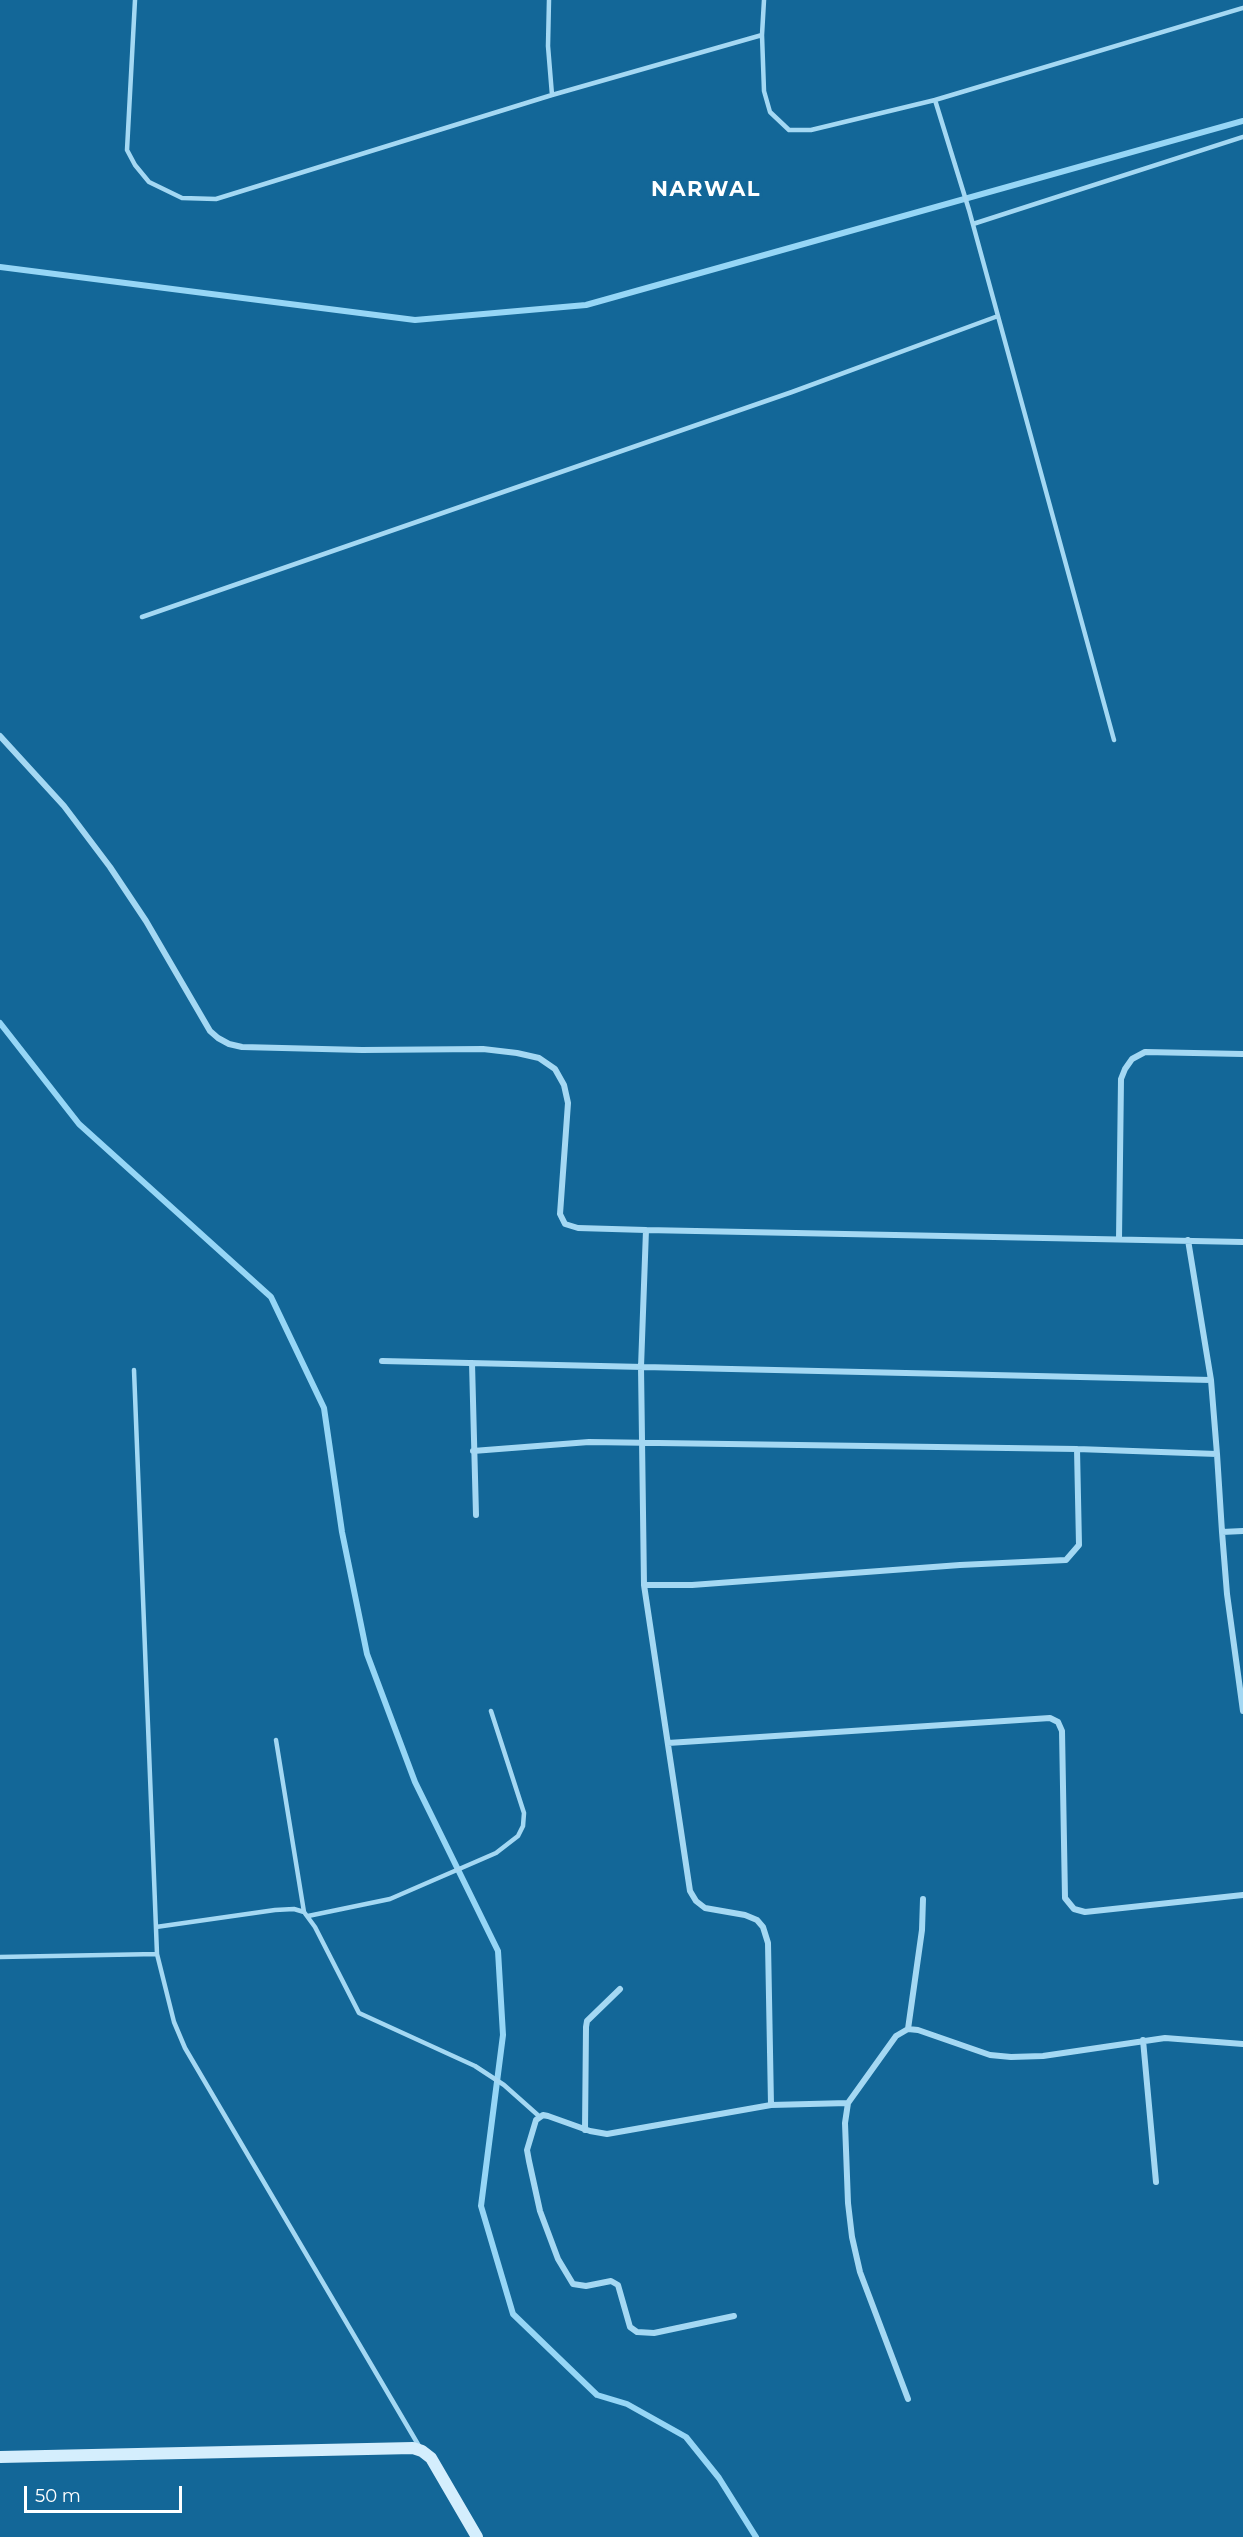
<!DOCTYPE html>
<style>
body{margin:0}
#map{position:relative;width:1243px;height:2537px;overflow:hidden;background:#136798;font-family:Montserrat,sans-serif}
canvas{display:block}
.scale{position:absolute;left:24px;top:2486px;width:158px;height:27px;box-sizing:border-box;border:3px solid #fff;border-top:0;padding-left:8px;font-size:18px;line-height:21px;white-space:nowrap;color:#fff;-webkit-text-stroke:4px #136798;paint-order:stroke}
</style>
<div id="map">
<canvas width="1243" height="2537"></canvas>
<div class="scale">50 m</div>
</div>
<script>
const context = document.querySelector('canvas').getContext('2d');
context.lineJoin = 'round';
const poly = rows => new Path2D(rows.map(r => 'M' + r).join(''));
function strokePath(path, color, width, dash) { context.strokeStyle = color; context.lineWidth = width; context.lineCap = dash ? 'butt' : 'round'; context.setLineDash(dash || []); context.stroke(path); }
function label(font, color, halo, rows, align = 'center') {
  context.font = font + ' Montserrat,sans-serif'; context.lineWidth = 6; context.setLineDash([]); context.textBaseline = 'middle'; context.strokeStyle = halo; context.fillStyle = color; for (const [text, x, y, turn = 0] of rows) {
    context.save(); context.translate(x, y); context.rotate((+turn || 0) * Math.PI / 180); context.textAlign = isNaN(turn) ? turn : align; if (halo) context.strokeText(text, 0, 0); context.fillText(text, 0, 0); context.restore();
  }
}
strokePath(poly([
 [0,267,415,320,586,305,1243,121],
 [0,1023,79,1124,271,1297,324,1408,342,1532,367,1654,415,1782,498,1951,503,2035,481,2206,513,2314,597,2395,627,2404,686,2437,719,2478,756,2537]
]), '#96d6f6', 6);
strokePath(poly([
 [135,0,127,150,135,165,149,182,182,198,216,199,552,95,762,35],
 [549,0,548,46,552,95],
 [764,0,762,35,764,91,770,112,789,130,811,130,935,100,1243,8],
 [935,100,969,210,1114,740],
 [973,224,1243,137],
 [142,617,792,392,998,316],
 [134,1370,157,1954,174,2022,185,2048,419,2446],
 [276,1740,304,1912],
 [308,1916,390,1899,496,1853,518,1836,523,1826,524,1813,491,1711],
 [156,1927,275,1910,294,1909,304,1912,315,1927,359,2013,475,2066,504,2085,540,2117],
 [0,1957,157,1954]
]), '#a4d8f3', 4.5);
strokePath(poly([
 [0,736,64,806,110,867,146,921,210,1031,218,1038,229,1044,242,1047,362,1050,483,1049,517,1053,539,1058,555,1069,564,1085,568,1103,560,1214,565,1224,578,1228,646,1230,1243,1242],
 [646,1230,641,1367,644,1585,690,1891,696,1901,705,1908,745,1915,757,1920,763,1927,768,1943,771,2105],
 [1119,1239,1121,1079,1125,1069,1132,1059,1145,1052,1243,1054],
 [1188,1240,1211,1380],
 [382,1361,1211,1380,1217,1454],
 [472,1363,476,1515],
 [473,1451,589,1442,1077,1449,1217,1454,1222,1532,1243,1531],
 [1222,1532,1227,1594,1243,1711],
 [644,1585,692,1585,960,1565,1066,1560,1079,1545,1077,1449],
 [668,1743,1050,1718,1058,1722,1062,1731,1065,1898,1074,1909,1085,1912,1243,1895],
 [908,2029,922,1930,923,1899],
 [1143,2040,1156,2182],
 [585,2130,586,2027,587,2021,620,1989],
 [734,2316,654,2333,637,2332,630,2327,618,2285,611,2281,586,2286,573,2284,558,2259,540,2211,529,2161,527,2150,536,2120,543,2115,548,2116,590,2131,607,2134,771,2105,848,2103],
 [908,2399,860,2272,852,2237,848,2203,845,2123,848,2103,896,2036,908,2029,918,2030,990,2055,1011,2057,1043,2056,1165,2038,1243,2044]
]), '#a4d8f3', 6);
strokePath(poly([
 [0,2457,413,2448,422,2451,431,2458,477,2537]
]), '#d4eefd', 12);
context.letterSpacing = '1.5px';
label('bold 21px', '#fff', '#136798', [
 ["NARWAL",706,190]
]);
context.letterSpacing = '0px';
</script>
